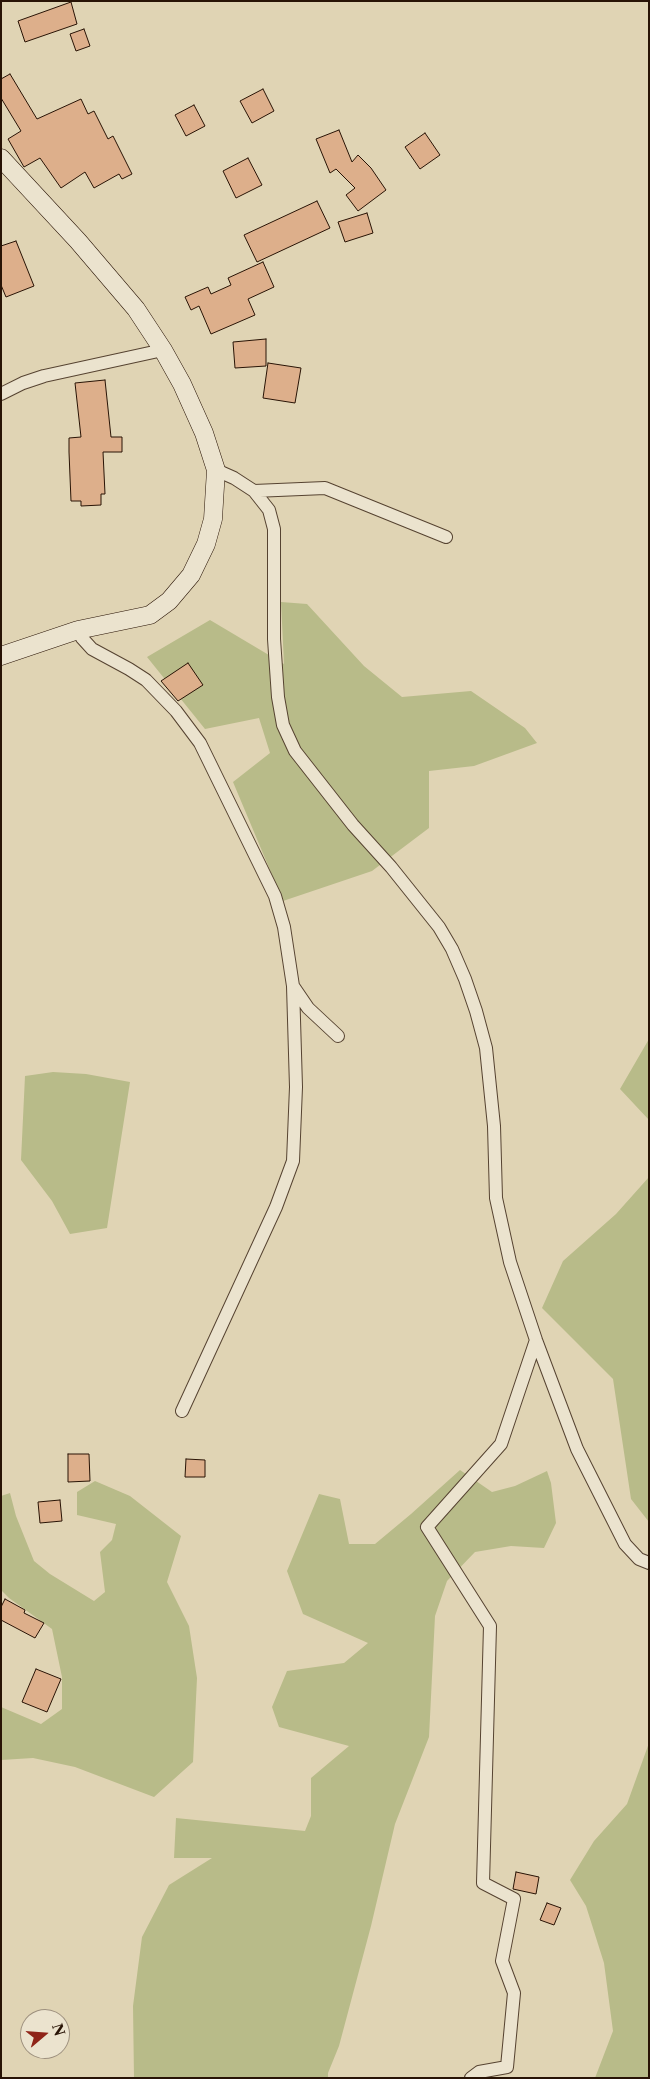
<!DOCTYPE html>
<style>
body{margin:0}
#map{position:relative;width:650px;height:2079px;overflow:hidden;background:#e0d4b4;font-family:"Libre Caslon Text",serif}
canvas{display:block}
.frame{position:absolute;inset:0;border:2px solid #281305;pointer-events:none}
.north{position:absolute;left:20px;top:2009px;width:50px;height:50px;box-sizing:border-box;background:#ebe3ce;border:1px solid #9d907e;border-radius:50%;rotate:72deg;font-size:14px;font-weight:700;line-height:20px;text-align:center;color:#281305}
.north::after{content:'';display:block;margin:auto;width:18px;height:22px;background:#8f2418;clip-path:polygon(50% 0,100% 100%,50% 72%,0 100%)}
</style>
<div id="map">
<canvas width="650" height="2079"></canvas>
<div class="frame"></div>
<div class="north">N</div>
</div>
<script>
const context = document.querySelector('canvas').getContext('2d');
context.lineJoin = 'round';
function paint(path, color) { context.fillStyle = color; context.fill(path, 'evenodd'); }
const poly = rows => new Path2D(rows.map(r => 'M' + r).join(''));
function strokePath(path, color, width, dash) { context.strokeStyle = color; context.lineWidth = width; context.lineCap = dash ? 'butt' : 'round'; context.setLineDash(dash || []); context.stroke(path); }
paint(poly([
 [281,602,307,604,364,666,402,697,471,691,525,728,537,743,474,766,429,771,429,828,372,871,283,901,233,782,270,753,259,718,205,729,147,657,210,620,284,664],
 [649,1039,649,1120,620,1089],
 [53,1072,86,1074,130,1082,107,1228,70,1234,52,1201,21,1160,25,1076],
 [649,1177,649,1522,631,1499,613,1379,542,1308,563,1261,616,1214],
 [460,1470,492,1492,515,1486,547,1471,551,1483,556,1523,544,1548,511,1546,475,1552,447,1581,435,1616,429,1737,395,1824,371,1926,339,2046,328,2073,328,2078,134,2078,133,2006,142,1937,169,1885,212,1858,174,1858,176,1818,305,1831,311,1816,311,1778,349,1746,279,1727,272,1707,287,1671,344,1663,368,1643,303,1614,287,1571,319,1494,340,1499,349,1544,375,1544,411,1514],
 [95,1481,130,1496,181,1536,167,1582,189,1626,197,1678,193,1762,154,1797,75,1767,33,1758,1,1760,1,1707,41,1724,62,1709,62,1677,52,1629,9,1598,1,1590,1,1496,10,1493,16,1516,34,1561,50,1574,94,1601,105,1592,100,1552,112,1540,116,1524,77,1515,77,1492],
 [649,1743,649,2078,595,2078,613,2031,604,1963,586,1906,570,1880,594,1841,627,1804]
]), '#b8bb89');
const building = poly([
 [71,2,77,24,25,42,18,21,71,2],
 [84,29,90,46,76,51,70,34,84,29],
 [10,74,37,119,81,99,88,114,94,111,108,139,113,136,132,174,122,179,119,174,94,188,85,172,61,188,40,158,24,167,8,139,21,131,1,98,1,79,10,74],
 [263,89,274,111,252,123,240,101,263,89],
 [194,105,205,126,186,136,175,115,194,105],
 [339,130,352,162,358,155,371,168,386,190,358,211,346,195,355,188,336,169,330,173,316,139,339,130],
 [425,133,440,155,420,169,405,147,425,133],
 [248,158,262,185,236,198,223,171,248,158],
 [317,201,330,228,257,262,244,235,317,201],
 [367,213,373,233,345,242,338,222,367,213],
 [16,241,34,286,6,297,1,285,1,246,16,241],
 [263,262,274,287,248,299,255,315,211,334,199,306,191,310,185,297,208,287,211,294,231,285,228,278,263,262],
 [266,339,266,366,235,368,233,342,266,339],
 [268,363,301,368,295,403,263,398,268,363],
 [105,380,111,437,122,437,122,452,103,452,105,494,101,494,101,505,81,506,81,501,71,501,69,452,69,438,81,437,75,383,105,380],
 [188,663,203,685,178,701,161,681,188,663],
 [68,1454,89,1454,90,1481,68,1482,68,1454],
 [186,1459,205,1460,205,1477,185,1477,186,1459],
 [60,1500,62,1521,40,1523,38,1502,60,1500],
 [5,1599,25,1610,24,1613,44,1623,35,1638,1,1620,1,1607,5,1599],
 [36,1669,61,1679,47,1712,22,1702,36,1669],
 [516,1872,539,1877,536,1894,513,1889,516,1872],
 [547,1903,561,1908,554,1925,540,1920,547,1903]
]);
paint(building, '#ddaf8b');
strokePath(building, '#281305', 1);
const street = poly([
 [1,394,23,383,44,376,163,350],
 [216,470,234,478,254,491,269,510,274,529,274,639,278,697,283,725,295,751,353,825,391,867,439,927,452,949,465,979,476,1011,486,1048,494,1126,496,1198,510,1262,536,1340,577,1449,625,1544,639,1559,649,1563],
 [254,491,325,488,446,537],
 [78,630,82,638,92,649,129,669,146,680,176,711,200,743,275,896,284,927,293,986,308,1008,338,1036],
 [182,1411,276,1207,293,1161,296,1087,293,986],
 [471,2078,479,2072,507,2067,514,1993,502,1961,514,1899,483,1883,490,1626,427,1527,501,1444,536,1340]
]);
const secondary = poly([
 [1,158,78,241,136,309,163,350,182,384,204,433,216,470,213,519,206,544,191,575,169,601,150,615,78,630,1,656]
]);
strokePath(street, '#564331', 14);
strokePath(secondary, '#281305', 19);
strokePath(street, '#ebe3ce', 12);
strokePath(secondary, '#ebe3ce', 18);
</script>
